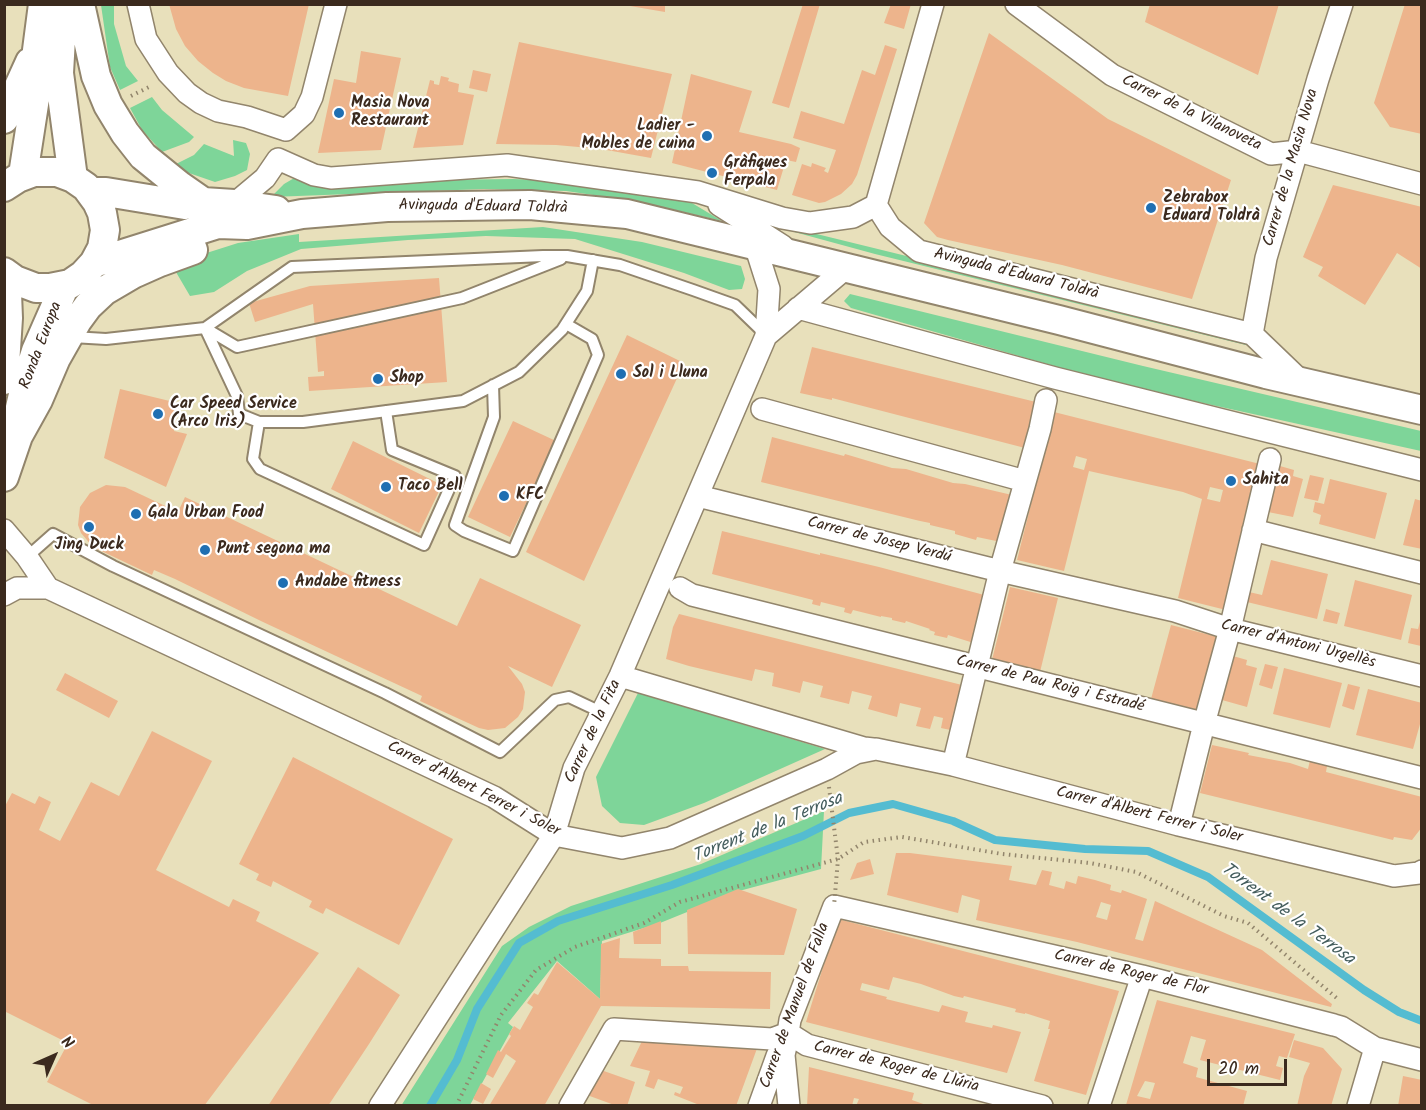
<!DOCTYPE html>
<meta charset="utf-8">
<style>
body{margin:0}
#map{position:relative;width:1426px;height:1110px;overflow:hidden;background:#e8e0bb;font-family:Kalam,sans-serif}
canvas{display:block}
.frame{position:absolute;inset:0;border:6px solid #3b2a1e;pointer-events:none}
.north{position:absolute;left:24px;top:1026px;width:60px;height:60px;-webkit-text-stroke:4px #fff;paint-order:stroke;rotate:45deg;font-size:16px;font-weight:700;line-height:24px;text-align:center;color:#3b2a1e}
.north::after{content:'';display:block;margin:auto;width:21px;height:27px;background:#3b2a1e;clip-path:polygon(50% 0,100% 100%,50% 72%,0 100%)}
.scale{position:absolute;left:1207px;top:1059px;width:80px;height:27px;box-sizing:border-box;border:3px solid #3b2a1e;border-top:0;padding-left:8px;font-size:18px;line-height:21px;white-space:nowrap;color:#3b2a1e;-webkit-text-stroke:4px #fff;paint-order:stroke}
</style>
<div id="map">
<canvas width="1426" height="1110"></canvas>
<div class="frame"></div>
<div class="north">N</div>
<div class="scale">20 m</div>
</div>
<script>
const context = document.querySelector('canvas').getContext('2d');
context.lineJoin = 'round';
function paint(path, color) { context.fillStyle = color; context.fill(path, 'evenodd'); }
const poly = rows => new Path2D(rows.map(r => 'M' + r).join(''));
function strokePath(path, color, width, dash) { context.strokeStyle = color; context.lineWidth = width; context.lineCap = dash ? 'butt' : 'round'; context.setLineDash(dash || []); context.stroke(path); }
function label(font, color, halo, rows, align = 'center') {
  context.font = font + ' Kalam,sans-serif'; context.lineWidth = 4.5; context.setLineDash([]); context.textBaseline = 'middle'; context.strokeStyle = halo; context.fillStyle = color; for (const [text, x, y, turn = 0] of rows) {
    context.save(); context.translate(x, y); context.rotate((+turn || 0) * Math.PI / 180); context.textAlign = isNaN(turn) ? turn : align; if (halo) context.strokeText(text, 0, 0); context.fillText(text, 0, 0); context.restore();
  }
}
paint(poly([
 [101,5,114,5,114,24,126,66,138,81,120,90,110,67],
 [152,97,162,110,194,137,189,142,162,152,142,130,130,108],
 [233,140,246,143,250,154,247,170,235,176,215,182,186,172,176,164,194,155,204,144,234,156],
 [296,177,431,180,513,179,585,182,682,197,722,221,641,202,566,191,484,189,271,197,284,184],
 [784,226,1249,340,1250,346,875,254,787,230],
 [543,227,642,242,741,266,745,279,742,289,729,290,684,273,575,239,486,236,408,240,301,249,247,271,214,292,190,296,173,267,194,257,238,243,299,234,299,242],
 [850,294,1143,366,1421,431,1421,451,1162,394,1075,372,851,308,844,301],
 [638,693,825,749,704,803,644,825,620,823,602,806,596,777],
 [824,811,821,869,739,891,660,923,602,941,600,999,557,961,508,1023,513,1027,470,1105,401,1106,502,946,529,927,571,906,701,864]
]), '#7ed599');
strokePath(poly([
 [430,1106,457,1060,477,1009,519,943,558,921,672,885,803,836,849,813,893,804,953,821,995,840,1085,849,1148,851,1208,877,1364,990,1399,1012,1422,1021]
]), '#54bcd1', 8);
paint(poly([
 [169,4,309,4,288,96,244,88,226,81,213,73,198,61,185,46,176,29],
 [630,4,665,4,665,12,630,6],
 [803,4,820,4,789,108,772,103],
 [891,4,911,4,904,29,884,23],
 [1150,4,1279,4,1258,75,1145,22],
 [1405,4,1422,4,1422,134,1390,127,1374,103],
 [989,33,1108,119,1231,180,1192,299,1062,265,948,240,937,237,924,223],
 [519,42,672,74,651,158,601,149,556,145,496,144],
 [885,45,897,49,857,175,852,184,841,194,825,202,819,203,792,195,802,164,811,167,812,163,826,168,824,171,828,173,836,150,793,138,801,111,844,124,862,70,875,75],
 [361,51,401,58,381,150,318,153,334,79,356,83],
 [473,70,491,74,487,92,469,88],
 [691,74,752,91,739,132,791,144,800,148,796,162,786,160,777,190,672,163],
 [441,76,449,78,448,81,459,84,458,92,474,95,463,145,413,148,430,80,434,81,434,84,439,85],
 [1333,185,1422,207,1422,269,1397,253,1365,305,1318,276,1323,267,1303,257],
 [439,278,447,382,309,391,308,377,324,376,324,371,318,372,313,304,255,322,249,303,310,286],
 [627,335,684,363,584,581,526,552],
 [812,347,1036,402,1025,448,832,398,832,400,800,393],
 [120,389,178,403,174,431,187,434,166,487,104,458],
 [1054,412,1260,464,1226,610,1178,598,1202,499,1183,492,1089,471,1064,571,1017,560],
 [1076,456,1087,459,1084,470,1073,467],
 [1210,487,1223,490,1220,502,1207,499],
 [513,421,556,441,510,537,468,517],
 [772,437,844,456,845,454,892,468,906,469,953,483,965,484,1012,495,1001,542,977,537,976,540,955,534,955,531,930,525,930,523,920,521,761,482],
 [353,441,442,485,419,533,331,489],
 [1280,466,1294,470,1293,476,1303,479,1293,517,1268,512],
 [1310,475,1324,478,1318,501,1304,498],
 [1330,479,1387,493,1375,539,1319,524,1321,515,1313,512,1315,502,1324,504],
 [106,485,125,487,178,512,185,497,457,626,480,578,581,625,552,687,508,666,522,684,525,692,523,709,518,717,505,728,488,730,479,728,420,701,422,696,263,622,175,579,154,570,152,575,93,547,81,533,78,525,80,507,90,493],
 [1415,499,1422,501,1422,549,1403,545],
 [722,531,820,555,820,553,879,567,988,596,977,644,948,635,947,638,934,635,935,632,929,630,930,629,906,621,905,623,892,620,892,618,881,616,881,617,853,610,851,614,844,612,845,608,821,602,820,606,812,604,813,600,712,574],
 [1271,560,1328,574,1317,619,1247,602,1249,592,1262,595],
 [1355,580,1412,595,1401,640,1344,626],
 [1010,587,1058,598,1040,672,992,660],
 [1326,609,1340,613,1337,624,1323,621],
 [679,614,966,686,955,731,941,728,943,718,934,716,930,729,916,726,921,708,900,703,897,717,868,709,872,696,852,691,849,704,820,697,823,686,803,681,800,693,772,686,774,673,755,669,752,681,689,666,666,659,673,627],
 [1420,622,1422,622,1421,646,1408,643,1411,628,1418,629],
 [1171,625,1218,637,1200,711,1151,699],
 [1233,656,1247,660,1246,665,1257,668,1247,707,1222,700],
 [1265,664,1278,667,1272,689,1259,685],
 [1284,668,1342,683,1330,728,1273,714],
 [65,673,118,701,109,718,56,690],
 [1348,684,1360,687,1354,710,1342,706],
 [1368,689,1422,703,1422,717,1413,749,1356,735],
 [152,731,212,761,156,870,229,907,233,899,260,912,256,921,319,953,204,1106,95,1106,47,1082,68,1043,4,1011,4,808,12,793,35,804,39,796,51,802,39,830,60,841,91,782,119,796],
 [1212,745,1249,753,1248,755,1290,763,1308,769,1311,756,1328,760,1326,772,1422,797,1422,827,1412,840,1394,837,1393,840,1200,793],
 [293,757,453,839,399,945,326,908,323,914,309,907,312,901,273,881,271,887,256,880,259,874,239,864],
 [896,853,910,853,1012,866,1009,880,1036,885,1042,870,1052,872,1049,885,1064,889,1066,881,1076,884,1078,876,1095,880,1111,885,1110,890,1121,893,1122,890,1147,899,1135,939,1143,941,1155,901,1262,950,1332,1004,1331,1007,1077,942,976,920,980,900,962,895,958,913,887,895],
 [1101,902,1111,905,1107,920,1096,917],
 [870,859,874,874,850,880,857,863],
 [738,889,797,909,784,955,688,954,687,910],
 [838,919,1119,991,1086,1095,1034,1081,1050,1029,1048,1029,1050,1021,1025,1013,1025,1014,1015,1012,1016,1009,964,996,963,998,954,996,921,984,893,977,889,990,862,983,860,990,887,997,886,999,939,1012,942,1005,968,1012,965,1022,992,1028,993,1025,1021,1032,1007,1073,806,1022],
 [661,921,661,944,634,944,633,932],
 [620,938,619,958,661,959,661,966,688,966,689,971,771,972,770,1009,601,1006,544,1106,489,1106,516,1061,506,1054,493,1078,486,1074,498,1050,501,1052,511,1036,509,1034,514,1026,520,1030,533,1007,527,1003,534,993,538,995,557,962,600,999,601,944],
 [358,967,400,995,369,1044,328,1106,268,1106],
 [1157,1000,1295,1034,1287,1058,1279,1056,1276,1066,1283,1068,1280,1080,1200,1060,1206,1040,1191,1036,1183,1063,1198,1068,1196,1077,1247,1091,1243,1106,1126,1105],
 [1145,1081,1155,1083,1150,1099,1137,1096],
 [643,1039,759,1043,736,1106,702,1106,674,1095,675,1092,680,1094,683,1087,658,1079,654,1089,645,1086,650,1071,630,1066],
 [1294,1040,1323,1048,1342,1069,1331,1106,1297,1106,1304,1076,1310,1063,1289,1057],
 [809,1067,914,1093,912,1100,929,1106,856,1106,859,1099,854,1098,852,1106,807,1106],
 [601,1070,635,1082,627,1106,617,1106,587,1095],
 [1403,1076,1422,1080,1422,1106,1398,1106],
 [481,1083,491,1089,483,1104,473,1099]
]), '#edb48c');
const lane = poly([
 [205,328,237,396,239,414,259,422,303,422,463,401,519,372,562,330,587,291,593,260],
 [205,328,237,347,462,298,561,259],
 [72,337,106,339,205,328,292,267,543,256,567,256,620,265,693,290,735,305,766,335],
 [493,385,494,417,455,525,464,531,513,551,598,355,592,339,566,324],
 [259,422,253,459,260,469,424,545,455,476,392,450,386,411],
 [27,557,53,534,113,566,385,693,500,752,555,700,569,697,603,713]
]);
const street = poly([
 [138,4,146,39,168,73,187,93,201,103,218,111,247,117,286,130],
 [1016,4,1112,75,1271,154,1298,151,1422,184],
 [286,130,304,114,312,97,336,4],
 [234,204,265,178,278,159,314,175,331,178,507,165,698,192,782,218,810,223,853,217,876,205,890,227,919,251,1252,334,1302,382],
 [719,205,783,246],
 [876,205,933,4],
 [798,308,1055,378,1422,470],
 [1252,334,1266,258,1318,79,1342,4],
 [766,336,846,268],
 [762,409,1025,481],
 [698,496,1000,571,1175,611,1230,629,1422,676],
 [4,530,27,557,48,588],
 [1253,530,1422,573],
 [680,588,692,595,1422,778],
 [4,595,17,588,48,588,494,797,554,835,622,848,670,838,827,769,856,753,876,749,953,765,1179,825,1394,876,1419,873,1422,871],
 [620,676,864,748,873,749],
 [953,765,1000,571,1040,429,1046,400],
 [1179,825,1204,724,1230,629,1270,459],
 [788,1033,807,1045,1042,1106],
 [786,1046,784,1055,789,1106],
 [380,1106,554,835,574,768,620,676,766,336,769,289,755,245],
 [570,1106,614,1029,772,1039,788,1033],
 [759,1106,777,1056,788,1033,790,1020,834,906,1142,976,1334,1025,1341,1027,1375,1048,1422,1060],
 [1099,1106,1142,976],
 [1358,1106,1375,1048]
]);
const secondary = poly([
 [63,4,59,73,73,178],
 [80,4,96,76,108,105,125,133,143,156,180,186,203,202],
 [4,119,30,62],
 [23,175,39,72,37,50,43,4],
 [4,187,18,178,34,172,57,172,73,178,86,187,97,202,102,213,105,230,102,248,94,263,83,275,70,284,50,288,36,288,15,280,4,272],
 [91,192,106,192,185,205,203,202,234,204,276,210],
 [94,263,218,224,247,225,302,214,387,207,530,205,627,214,1059,320,1266,374,1422,410],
 [4,380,8,318,7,293,9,276],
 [18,436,38,400,56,358,77,321,88,306,104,291,133,274,160,262,193,250],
 [4,477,18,436,19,412,25,386,36,351,65,285]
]);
strokePath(lane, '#92856c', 14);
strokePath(street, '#92856c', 24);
strokePath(secondary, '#92856c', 32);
strokePath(poly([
 [131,96,149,87],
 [456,1106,501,1015,536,970,575,947,644,923,680,902,838,859,864,842,902,837,1002,854,1090,863,1136,872,1224,916,1248,923,1339,1000]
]), '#92856c', 4, [1.5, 4.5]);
strokePath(lane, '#fff', 10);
strokePath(street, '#fff', 21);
strokePath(secondary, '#fff', 28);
strokePath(poly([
 [829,787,838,859,834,906]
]), '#92856c', 4, [1.5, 4.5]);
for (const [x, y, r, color] of [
 [339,113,6,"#1f6fb2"],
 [707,136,6,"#1f6fb2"],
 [712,173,6,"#1f6fb2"],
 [1151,208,6,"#1f6fb2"],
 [621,374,6,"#1f6fb2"],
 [378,379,6,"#1f6fb2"],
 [158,414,6,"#1f6fb2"],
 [1231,481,6,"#1f6fb2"],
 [386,487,6,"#1f6fb2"],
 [504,496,6,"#1f6fb2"],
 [136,514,6,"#1f6fb2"],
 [89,527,6,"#1f6fb2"],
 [205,550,6,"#1f6fb2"],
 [283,583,6,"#1f6fb2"]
]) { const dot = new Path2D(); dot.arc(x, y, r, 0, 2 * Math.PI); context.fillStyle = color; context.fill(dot); strokePath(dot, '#fff', 2); }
label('bold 16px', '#3b2a1e', '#fff', [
 ["Masia Nova",351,104],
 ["Restaurant",351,122],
 ["Ladier -",695,127,"right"],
 ["Mobles de cuina",695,145,"right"],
 ["Gràfiques",724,164],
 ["Ferpala",724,182],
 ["Zebrabox",1163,199],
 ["Eduard Toldrà",1163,217],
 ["Sol i Lluna",633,374],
 ["Shop",390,379],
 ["Car Speed Service",170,405],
 ["(Arco Iris)",170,423],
 ["Sahita",1243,481],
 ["Taco Bell",398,487],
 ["KFC",516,496],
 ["Gala Urban Food",148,514],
 ["Jing Duck",89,546,"center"],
 ["Punt segona ma",217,550],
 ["Andabe fitness",295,583]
], 'left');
label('16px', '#3b2a1e', '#fff', [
 ["Carrer de la Vilanoveta",1191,114,26],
 ["Carrer de la Masia Nova",1292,168,-74],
 ["Avinguda d'Eduard Toldrà",483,208,1],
 ["Avinguda d'Eduard Toldrà",1016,275,14],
 ["Ronda Europa",42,346,-69],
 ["Carrer de Josep Verdú",879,541,14],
 ["Carrer d'Antoni Urgellès",1298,645,14],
 ["Carrer de Pau Roig i Estradé",1050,685,14],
 ["Carrer de la Fita",594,732,-65],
 ["Carrer d'Albert Ferrer i Soler",473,790,27],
 ["Carrer d'Albert Ferrer i Soler",1149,816,14],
 ["Carrer de Roger de Flor",1131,974,13],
 ["Carrer de Manuel de Falla",796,1006,-70],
 ["Carrer de Roger de Llúria",896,1068,14]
]);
label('italic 18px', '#445d5d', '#fff', [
 ["Torrent de la Terrosa",768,829,-22],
 ["Torrent de la Terrosa",1287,915,36]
]);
</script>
